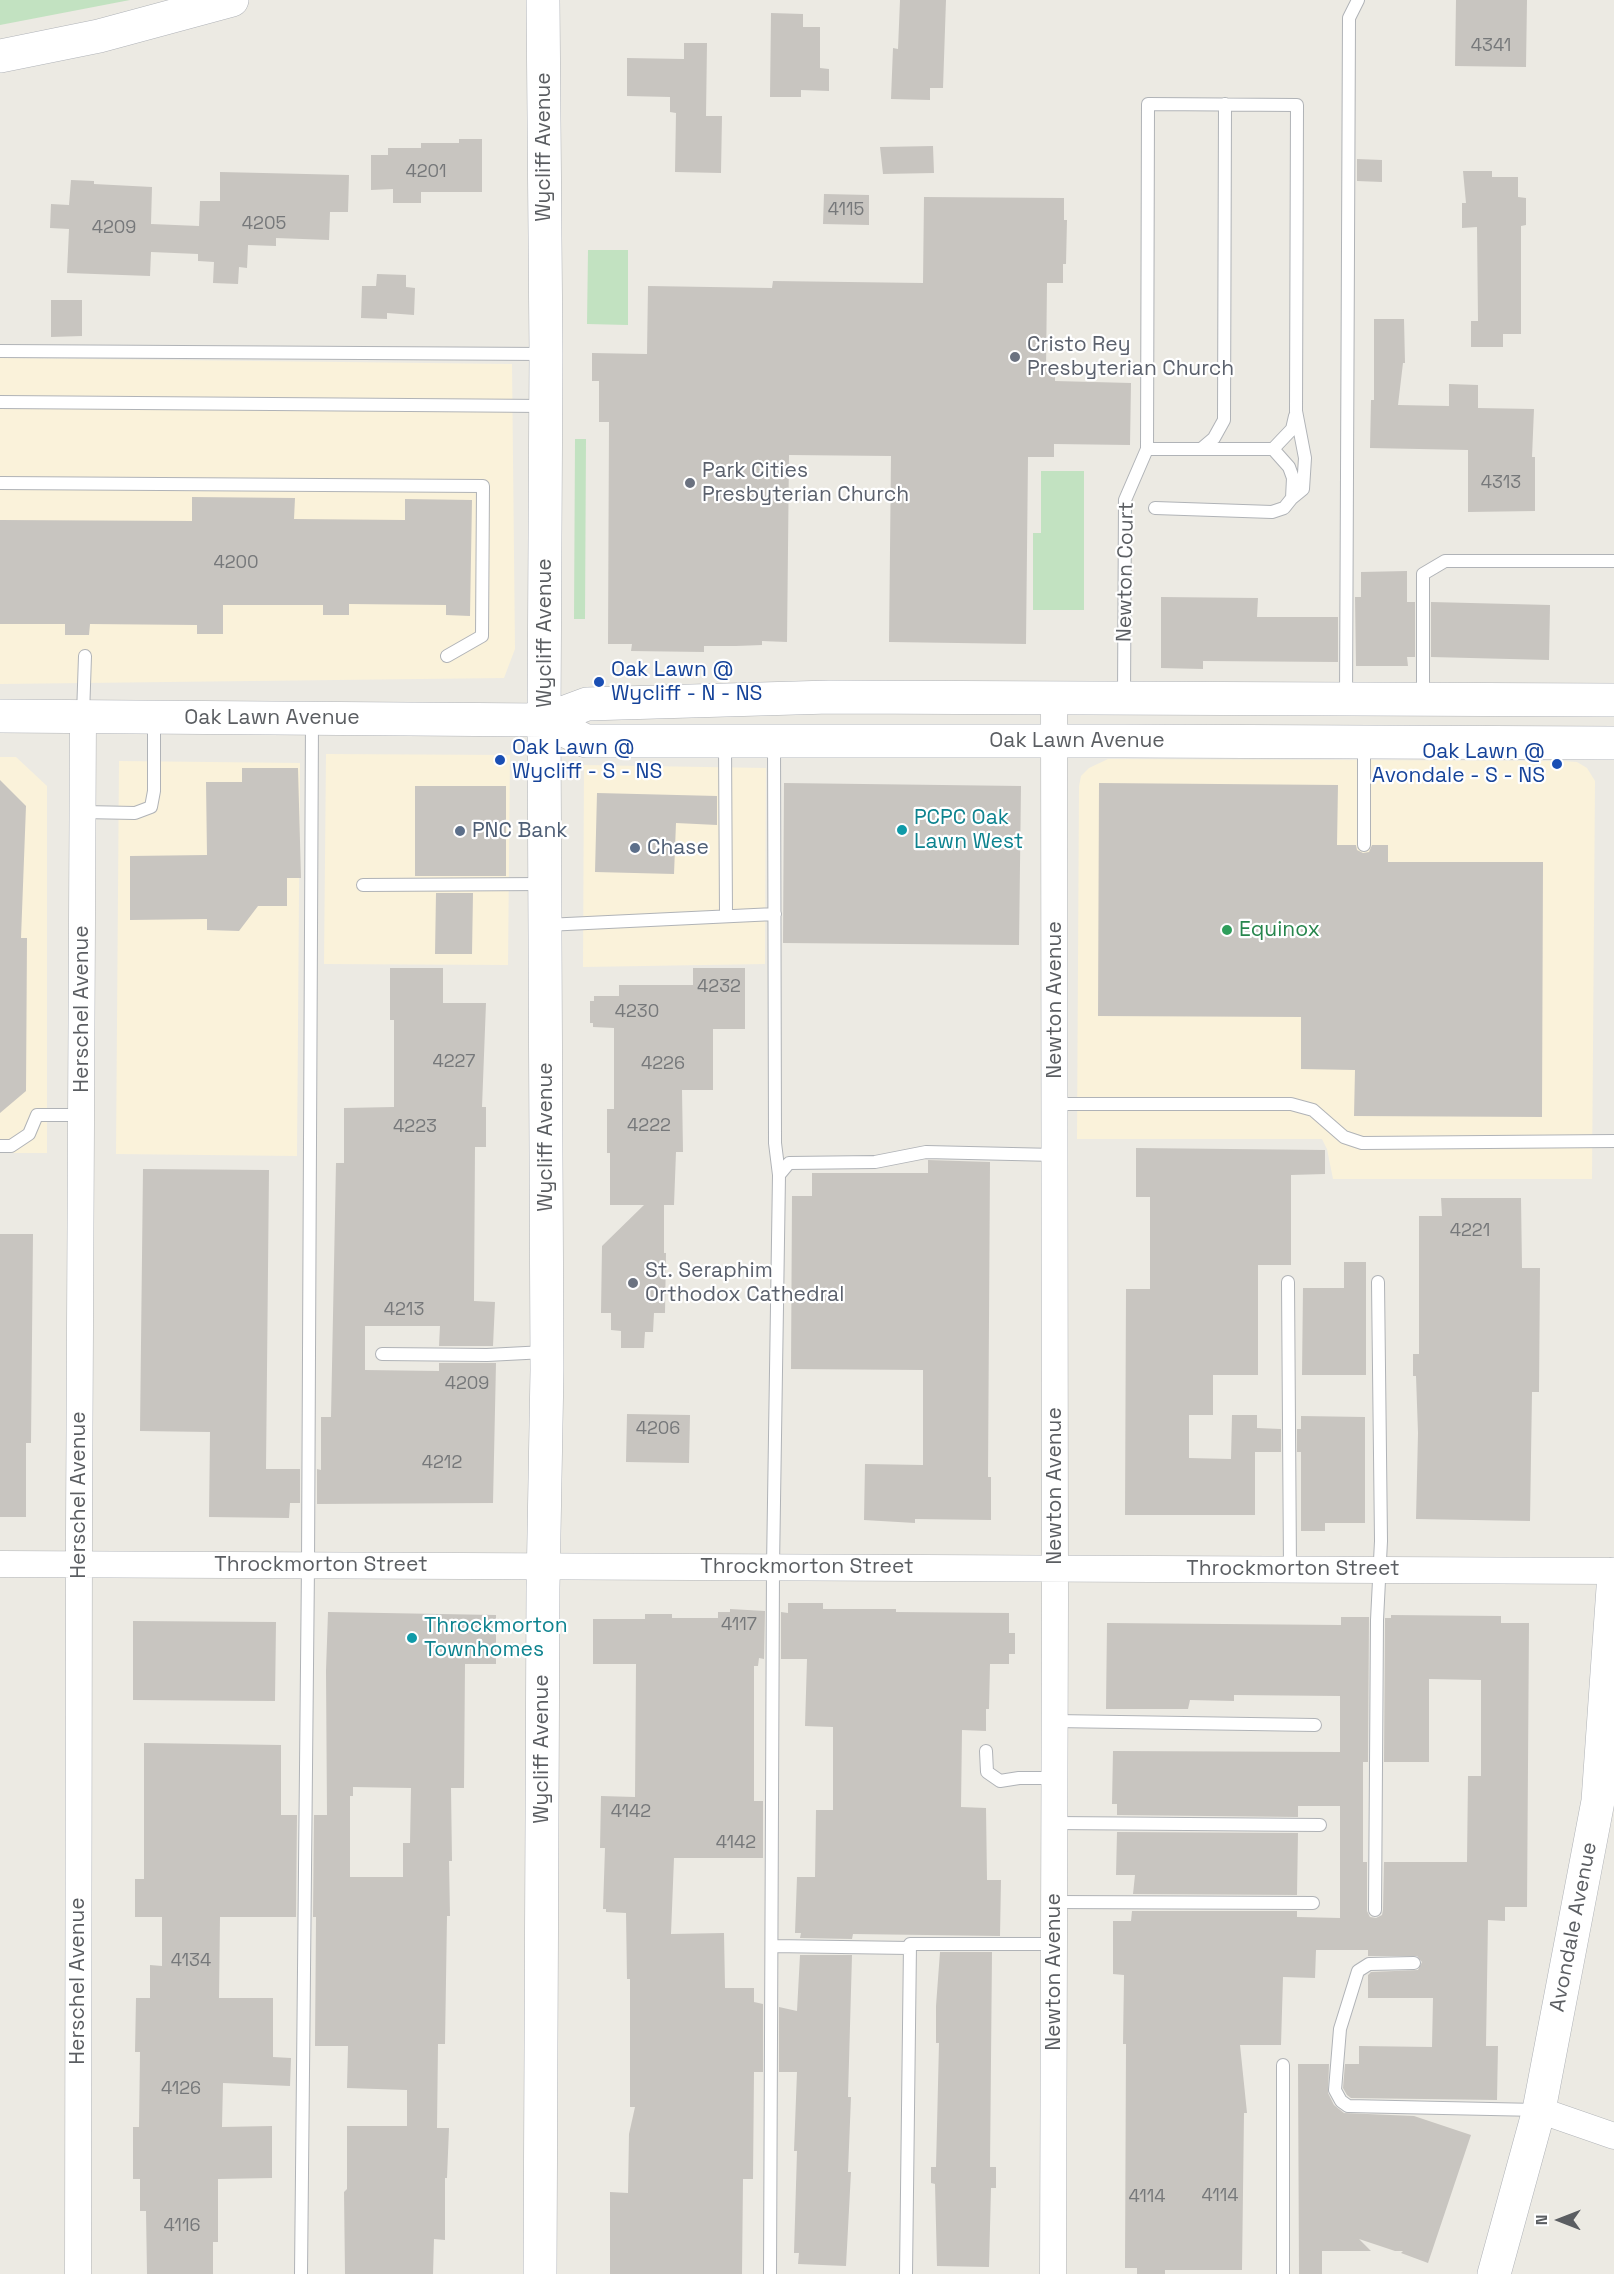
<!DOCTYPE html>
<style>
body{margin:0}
#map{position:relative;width:1614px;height:2274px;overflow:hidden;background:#eceae3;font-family:"Space Grotesk",sans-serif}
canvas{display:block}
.north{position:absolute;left:1530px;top:2190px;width:60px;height:60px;-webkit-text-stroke:4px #fff;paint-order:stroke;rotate:270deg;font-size:16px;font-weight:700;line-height:24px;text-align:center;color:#5b5e62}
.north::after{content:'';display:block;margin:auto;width:21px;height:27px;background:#5b5e62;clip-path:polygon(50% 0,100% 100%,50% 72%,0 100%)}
</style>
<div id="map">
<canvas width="1614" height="2274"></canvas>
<div class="north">N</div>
</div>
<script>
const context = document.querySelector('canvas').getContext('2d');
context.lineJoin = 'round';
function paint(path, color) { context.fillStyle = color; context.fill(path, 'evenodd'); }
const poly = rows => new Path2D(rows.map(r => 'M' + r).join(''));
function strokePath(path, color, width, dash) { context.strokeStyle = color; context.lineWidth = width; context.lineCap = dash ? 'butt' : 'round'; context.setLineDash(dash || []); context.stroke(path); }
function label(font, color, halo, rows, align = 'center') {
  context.font = font + ' "Space Grotesk",sans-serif'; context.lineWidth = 4.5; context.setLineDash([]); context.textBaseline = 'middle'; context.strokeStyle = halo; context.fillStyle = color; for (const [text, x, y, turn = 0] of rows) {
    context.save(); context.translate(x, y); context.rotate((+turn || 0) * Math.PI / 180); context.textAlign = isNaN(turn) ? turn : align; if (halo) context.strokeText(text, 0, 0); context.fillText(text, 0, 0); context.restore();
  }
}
paint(poly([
 [0,358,512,364,515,649,504,678,0,684],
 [326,754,510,755,508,965,324,964],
 [0,757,16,757,47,786,47,1153,0,1153],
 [1108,759,1563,761,1577,762,1587,768,1595,781,1592,1179,1333,1179,1327,1149,1322,1139,1077,1139,1079,786,1081,776,1089,768],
 [119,761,300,763,297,1156,116,1154],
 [584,765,766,768,765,964,583,967]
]), '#faf2da');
paint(poly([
 [0,0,130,0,0,25],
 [588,250,628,250,628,325,587,324],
 [575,439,586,439,585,619,574,619],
 [1041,471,1084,471,1084,610,1033,610,1033,533,1041,533]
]), '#c2e2c1');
paint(poly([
 [900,0,946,0,943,88,930,88,930,100,891,99,893,48,898,49],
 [1456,0,1527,0,1526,67,1455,66],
 [771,13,803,14,803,27,820,27,820,68,829,69,829,91,801,90,801,97,770,97],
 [684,43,707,43,706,116,722,116,721,173,675,172,676,113,670,112,670,97,627,96,627,58,684,59],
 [459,139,482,139,482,192,421,192,421,203,393,203,393,189,371,190,371,155,388,155,388,148,421,148,421,143,459,143],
 [933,146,934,173,883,174,880,147],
 [1357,159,1382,160,1382,182,1357,181],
 [1463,171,1492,171,1492,177,1518,177,1518,197,1526,198,1526,225,1521,226,1521,334,1503,334,1503,347,1471,347,1471,321,1478,321,1477,227,1462,228,1462,203,1466,203],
 [220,172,349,175,348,212,330,212,329,240,276,238,276,246,248,245,247,268,239,267,238,284,213,283,214,262,198,261,198,254,151,252,150,276,67,273,69,229,50,228,51,204,69,205,71,180,94,181,94,184,152,187,151,224,199,226,200,201,220,201],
 [824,194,869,195,869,225,823,224],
 [924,197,1064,198,1064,220,1067,220,1066,264,1063,264,1063,283,1047,283,1046,372,1055,372,1055,381,1131,383,1130,445,1054,444,1054,457,1028,457,1026,644,889,642,891,456,789,455,787,642,762,641,762,645,736,646,704,646,704,652,631,651,632,644,608,644,609,422,599,422,599,381,592,381,592,353,647,354,648,286,772,288,773,281,923,283],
 [377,274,406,275,406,287,415,288,414,315,387,313,387,319,361,318,362,286,376,286],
 [51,300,82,300,82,336,51,337],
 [1374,319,1404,319,1405,363,1403,363,1398,405,1449,406,1449,384,1478,385,1478,408,1534,409,1532,457,1535,457,1535,511,1468,512,1468,450,1370,448,1371,400,1374,400],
 [192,497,295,498,294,519,405,520,405,499,472,500,470,616,446,615,446,605,349,604,349,615,323,615,323,605,223,605,223,634,197,634,197,625,90,624,89,635,65,635,65,624,0,624,0,520,192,521],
 [1407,571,1407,602,1415,602,1415,657,1407,657,1408,666,1356,666,1355,597,1361,597,1361,572],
 [1161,597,1258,598,1257,617,1338,617,1338,662,1203,661,1203,669,1161,668],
 [1431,602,1550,605,1549,660,1431,657],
 [242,768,298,768,301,878,287,878,287,906,258,906,239,931,207,930,207,919,130,920,130,856,207,855,206,782,242,782],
 [0,780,26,806,21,938,27,938,26,1091,0,1113],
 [784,783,1021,786,1019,945,783,943],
 [1099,783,1338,785,1337,845,1356,845,1357,850,1363,853,1369,852,1372,845,1388,845,1388,862,1543,862,1542,1117,1354,1116,1355,1070,1301,1069,1301,1017,1098,1016],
 [415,786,506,786,506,876,415,876],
 [597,793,717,796,717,825,676,823,674,874,595,872],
 [436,893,473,893,472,954,435,954],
 [390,968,443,968,443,1003,486,1003,482,1107,486,1107,486,1147,475,1147,474,1301,495,1302,493,1346,439,1346,440,1326,365,1326,365,1370,439,1371,439,1363,496,1363,493,1503,317,1504,317,1469,321,1470,321,1417,331,1417,336,1163,344,1163,344,1108,394,1107,394,1020,390,1020],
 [693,968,745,968,745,1029,713,1029,713,1090,682,1090,683,1152,676,1152,674,1205,664,1205,664,1253,666,1253,665,1313,654,1313,653,1332,645,1332,644,1348,621,1348,621,1331,611,1330,611,1313,601,1313,602,1246,644,1205,610,1205,610,1153,607,1153,607,1109,614,1109,614,1028,593,1027,593,1023,590,1023,590,1001,594,1001,594,996,619,996,619,985,693,985],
 [1136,1148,1325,1150,1325,1174,1291,1175,1291,1265,1258,1265,1258,1375,1213,1375,1213,1415,1189,1415,1189,1458,1231,1459,1232,1415,1257,1415,1257,1428,1281,1429,1281,1452,1255,1452,1255,1515,1125,1515,1126,1289,1150,1289,1150,1197,1136,1197],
 [928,1160,990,1162,988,1477,991,1477,991,1520,915,1519,915,1523,864,1520,865,1464,923,1465,923,1370,791,1369,792,1196,812,1196,812,1173,928,1173],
 [143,1169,269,1170,266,1469,300,1469,300,1503,290,1503,289,1518,209,1517,210,1432,140,1431],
 [1441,1198,1521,1198,1522,1268,1540,1268,1539,1392,1532,1392,1530,1521,1416,1519,1418,1433,1416,1376,1413,1376,1413,1354,1419,1354,1419,1216,1442,1216],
 [0,1234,33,1234,31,1443,26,1443,26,1517,0,1517],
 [1344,1262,1366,1262,1366,1375,1302,1375,1303,1288,1344,1288],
 [627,1414,690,1415,689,1463,626,1462],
 [1301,1416,1365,1417,1365,1523,1325,1523,1325,1531,1301,1531,1301,1452,1297,1452,1297,1429,1301,1429],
 [788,1603,823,1603,823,1609,896,1609,896,1612,1009,1613,1009,1633,1015,1633,1015,1654,1009,1654,1009,1664,990,1664,989,1709,986,1709,986,1731,962,1730,961,1807,986,1808,987,1880,1001,1880,1000,1936,853,1934,852,1939,800,1938,801,1933,795,1933,797,1877,815,1877,816,1810,833,1810,833,1727,805,1726,807,1659,781,1659,781,1612,788,1613],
 [730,1609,765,1611,764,1659,759,1658,758,1666,754,1666,754,1801,763,1801,763,1858,674,1858,671,1934,724,1933,725,1988,754,1988,754,2002,763,2004,763,2072,754,2072,753,2179,743,2179,742,2274,610,2274,610,2192,628,2193,629,2134,635,2107,630,2107,630,1979,627,1979,626,1913,606,1912,606,1909,603,1909,605,1848,600,1848,601,1796,635,1797,636,1664,593,1664,593,1619,645,1619,645,1614,672,1614,672,1618,718,1618,718,1612,730,1612],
 [328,1612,496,1615,496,1664,465,1664,464,1788,451,1788,452,1861,449,1861,450,1916,447,1916,445,2044,438,2044,437,2128,449,2128,447,2178,445,2178,445,2240,434,2239,433,2274,345,2274,344,2192,347,2189,347,2126,407,2126,407,2090,347,2088,348,2046,315,2046,316,1917,313,1917,314,1815,327,1815,326,1671],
 [353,1787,411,1788,410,1843,403,1843,403,1877,350,1877,350,1796,353,1796],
 [1391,1615,1501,1616,1501,1623,1529,1623,1527,1907,1505,1907,1505,1921,1488,1920,1486,2046,1498,2046,1497,2100,1351,2098,1347,2095,1343,2088,1345,2064,1359,2064,1359,2046,1432,2047,1433,1998,1368,1998,1368,1975,1371,1972,1418,1970,1422,1962,1417,1956,1368,1956,1368,1950,1316,1950,1315,1978,1283,1977,1281,2045,1240,2045,1247,2113,1244,2113,1242,2270,1165,2270,1165,2274,1137,2274,1137,2268,1125,2268,1126,2044,1123,2044,1124,1975,1113,1974,1113,1921,1131,1921,1132,1911,1297,1911,1297,1917,1340,1918,1340,1806,1298,1806,1298,1817,1117,1815,1117,1804,1112,1804,1113,1751,1340,1752,1340,1696,1234,1695,1234,1701,1190,1700,1188,1709,1106,1709,1107,1623,1341,1625,1341,1617,1369,1617,1368,1762,1363,1762,1363,1862,1367,1862,1367,1911,1370,1917,1376,1918,1382,1915,1383,1910,1384,1862,1467,1862,1468,1776,1481,1776,1481,1680,1429,1679,1429,1762,1384,1762,1385,1620,1385,1618,1391,1618],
 [133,1621,276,1622,275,1701,133,1700],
 [144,1743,281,1745,281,1815,297,1815,296,1917,220,1917,219,1998,273,1998,273,2057,291,2058,290,2086,223,2083,222,2127,272,2126,272,2178,218,2179,218,2242,213,2242,213,2274,147,2274,146,2211,140,2211,140,2179,133,2179,133,2127,139,2127,140,2052,135,2052,136,1998,150,1998,150,1965,162,1966,162,1917,135,1917,135,1879,144,1879],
 [1117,1832,1298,1833,1297,1895,1133,1894,1135,1875,1116,1875],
 [940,1952,992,1952,990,2167,996,2167,996,2188,991,2188,989,2267,937,2266,935,2184,931,2183,931,2167,936,2167,939,2043,936,2043,936,2006],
 [800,1955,852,1955,848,2097,851,2097,848,2172,851,2172,846,2266,798,2264,799,2253,794,2253,797,2151,794,2151,797,2072,779,2072,779,2007,797,2011],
 [1298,2064,1329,2064,1328,2093,1334,2105,1344,2113,1414,2116,1471,2135,1428,2263,1401,2253,1403,2251,1395,2251,1359,2239,1371,2251,1322,2251,1322,2274,1299,2274]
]), '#c8c5c0');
const service = poly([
 [0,351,545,354],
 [0,402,545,406],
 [1147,449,1273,449,1292,429,1295,416],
 [1201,449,1214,438,1224,420,1225,104],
 [1273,449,1289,467,1293,478,1292,498],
 [0,483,483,486,482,636,447,656],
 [1124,697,1125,500,1147,449,1148,104,1297,105,1296,411,1305,458,1303,489,1292,498,1284,508,1272,512,1155,508],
 [1423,697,1423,574,1445,561,1614,561],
 [1346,699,1349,18,1358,0],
 [83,715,85,656],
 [774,741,775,1143,779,1175],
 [725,743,726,915],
 [1364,743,1364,845],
 [83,812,135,813,151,807,154,791,154,719],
 [363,885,544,884],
 [546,925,775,914],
 [1055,1104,1291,1104,1313,1110,1344,1137,1362,1143,1614,1141],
 [0,1146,11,1146,29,1134,37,1115,81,1115],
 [1288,1282,1290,1569],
 [382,1354,487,1355,545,1352],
 [1055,1721,1315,1725],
 [986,1751,987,1772,1000,1781,1019,1778,1055,1778],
 [1054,1823,1320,1825],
 [1054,1902,1313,1903],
 [1375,1910,1377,1620,1381,1541,1378,1282],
 [772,1946,910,1948],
 [1414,1963,1369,1964,1358,1971,1340,2029,1335,2090,1341,2101,1348,2106,1538,2110],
 [1283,2065,1283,2274],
 [301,2274,308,1565,312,718],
 [770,2274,773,1567,779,1175,789,1163,875,1162,926,1152,1055,1155],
 [906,2274,910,1944,1054,1944]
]);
const minor = poly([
 [0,1564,1614,1571],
 [1539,2110,1614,2136],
 [78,2274,79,1530,83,717],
 [1053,2274,1055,1599,1054,699]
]);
const secondary = poly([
 [0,56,99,36,232,0],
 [0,716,544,720,587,704,830,697,1614,700],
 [544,720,586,741,1124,741,1614,743],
 [540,2274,543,1588,547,1370,544,720,546,354,543,0],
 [1494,2274,1539,2110,1598,1801,1614,1574]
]);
strokePath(service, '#b0b3b7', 14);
strokePath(minor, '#b0b3b7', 27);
strokePath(secondary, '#afb2b7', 34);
strokePath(service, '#fff', 12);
strokePath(minor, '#fff', 26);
strokePath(secondary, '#fff', 33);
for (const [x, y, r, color] of [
 [1015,357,6,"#6b7280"],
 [690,483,6,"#6b7280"],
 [599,682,6,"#1a4fb4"],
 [500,760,6,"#1a4fb4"],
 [1557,764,6,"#1a4fb4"],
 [902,830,6,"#0f9aa8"],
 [460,831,6,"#5c6f8a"],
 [635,848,6,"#5c6f8a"],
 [1227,930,6,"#2e9e5b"],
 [633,1283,6,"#6b7280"],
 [412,1638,6,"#0f9aa8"]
]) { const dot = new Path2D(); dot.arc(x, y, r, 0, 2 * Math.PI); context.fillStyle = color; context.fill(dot); strokePath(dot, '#fff', 2); }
label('18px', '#76787a', null, [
 ["4341",1491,46],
 ["4201",426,172],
 ["4115",846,210],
 ["4205",264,224],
 ["4209",114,228],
 ["4313",1501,483],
 ["4200",236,563],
 ["4232",719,987],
 ["4230",637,1012],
 ["4227",454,1062],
 ["4226",663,1064],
 ["4222",649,1126],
 ["4223",415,1127],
 ["4221",1470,1231],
 ["4213",404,1310],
 ["4209",467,1384],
 ["4206",658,1429],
 ["4212",442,1463],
 ["4117",739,1625],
 ["4142",631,1812],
 ["4142",736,1843],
 ["4134",191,1961],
 ["4126",181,2089],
 ["4114",1220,2196],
 ["4114",1147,2197],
 ["4116",182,2226]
]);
label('21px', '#5b5e62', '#fff', [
 ["Wycliff Avenue",544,147,-90],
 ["Newton Court",1126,572,-89],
 ["Wycliff Avenue",545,633,-90],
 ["Oak Lawn Avenue",272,718],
 ["Oak Lawn Avenue",1077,741],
 ["Newton Avenue",1055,1000,-90],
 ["Herschel Avenue",82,1009,-90],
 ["Wycliff Avenue",546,1137,-90],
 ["Newton Avenue",1055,1486,-90],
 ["Herschel Avenue",79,1495,-90],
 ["Throckmorton Street",321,1565],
 ["Throckmorton Street",807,1567],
 ["Throckmorton Street",1293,1569],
 ["Wycliff Avenue",542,1749,-90],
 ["Avondale Avenue",1574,1927,-79],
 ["Newton Avenue",1054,1972,-90],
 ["Herschel Avenue",78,1981,-90]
]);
label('21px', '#5b616d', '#fff', [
 ["Cristo Rey",1027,345],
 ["Presbyterian Church",1027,369],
 ["Park Cities",702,471],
 ["Presbyterian Church",702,495],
 ["St. Seraphim",645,1271],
 ["Orthodox Cathedral",645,1295]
], 'left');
label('21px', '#164399', '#fff', [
 ["Oak Lawn @",611,670],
 ["Wycliff - N - NS",611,694],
 ["Oak Lawn @",512,748],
 ["Wycliff - S - NS",512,772],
 ["Oak Lawn @",1545,752,"right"],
 ["Avondale - S - NS",1545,776,"right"]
], 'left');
label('21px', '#0d838f', '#fff', [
 ["PCPC Oak",914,818],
 ["Lawn West",914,842],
 ["Throckmorton",424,1626],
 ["Townhomes",424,1650]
], 'left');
label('21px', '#4e5e75', '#fff', [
 ["PNC Bank",472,831],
 ["Chase",647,848]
], 'left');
label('21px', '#27864d', '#fff', [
 ["Equinox",1239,930]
], 'left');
</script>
